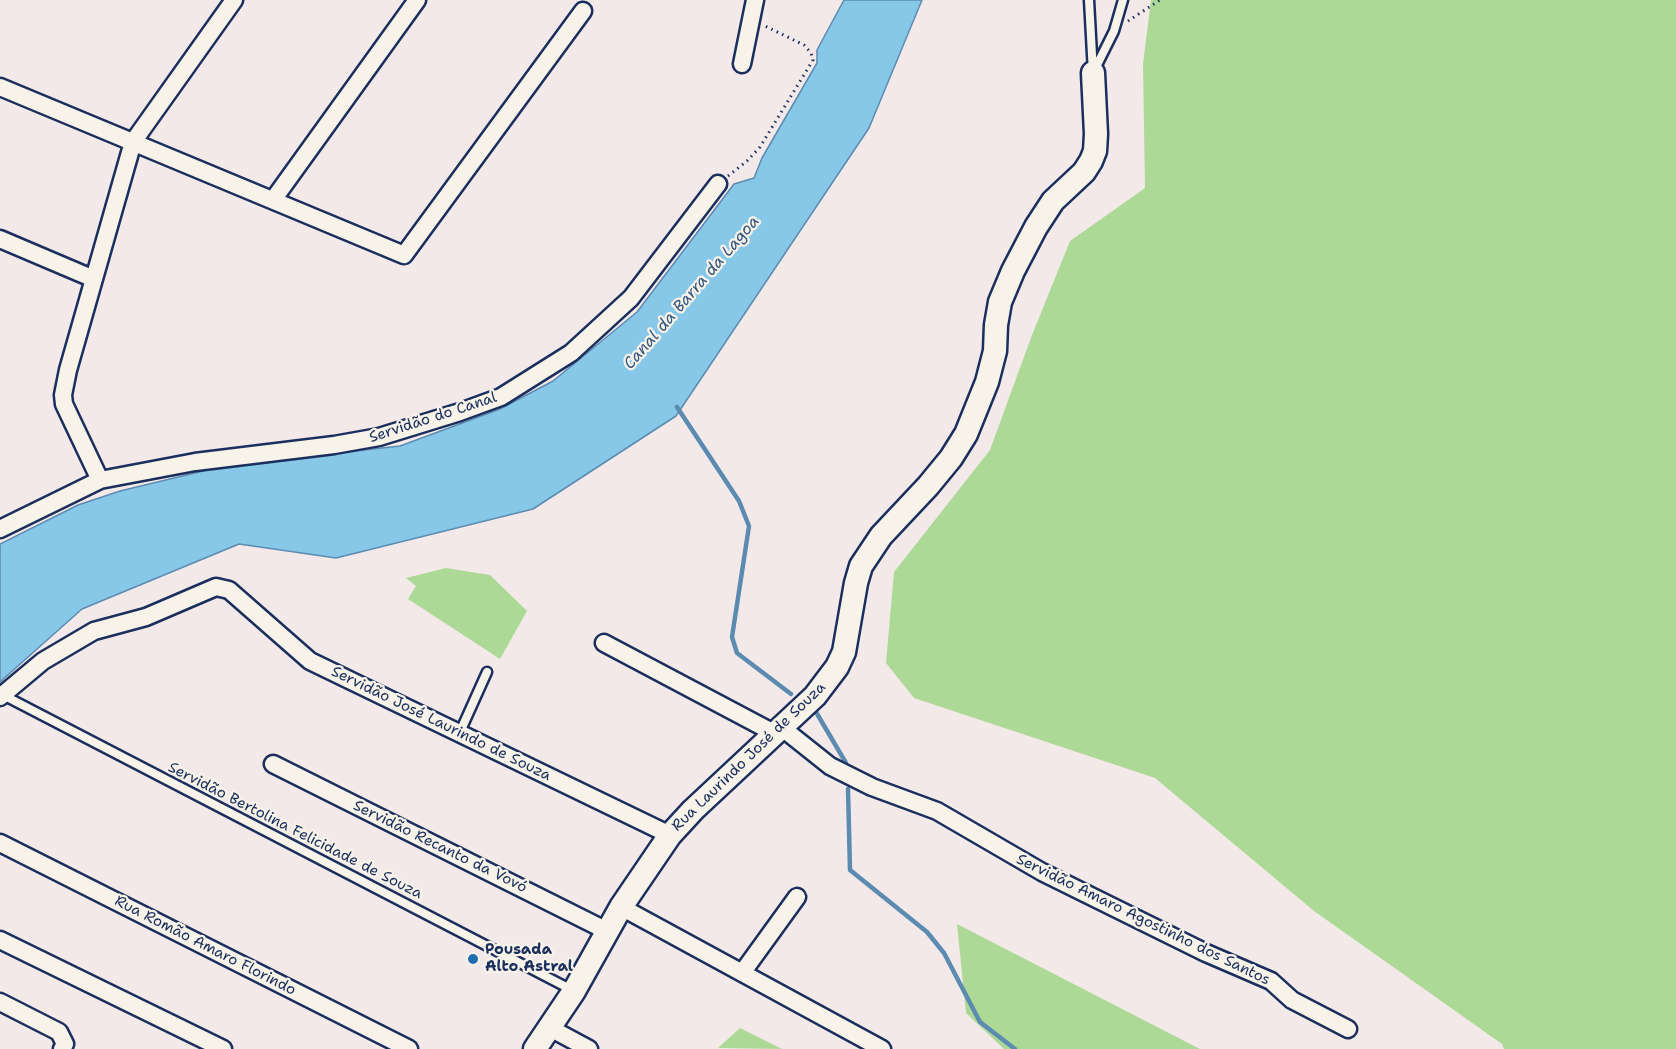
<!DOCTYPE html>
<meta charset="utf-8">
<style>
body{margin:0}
canvas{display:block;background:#f4e9e9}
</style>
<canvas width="1676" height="1049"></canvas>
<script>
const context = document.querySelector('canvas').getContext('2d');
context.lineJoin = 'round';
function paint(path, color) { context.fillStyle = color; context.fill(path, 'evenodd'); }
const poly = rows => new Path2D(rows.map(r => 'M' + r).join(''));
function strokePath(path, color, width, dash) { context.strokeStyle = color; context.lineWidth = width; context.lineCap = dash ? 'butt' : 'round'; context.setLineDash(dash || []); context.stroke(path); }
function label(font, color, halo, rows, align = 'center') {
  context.font = font + ' "Shantell Sans",sans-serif'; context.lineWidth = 4.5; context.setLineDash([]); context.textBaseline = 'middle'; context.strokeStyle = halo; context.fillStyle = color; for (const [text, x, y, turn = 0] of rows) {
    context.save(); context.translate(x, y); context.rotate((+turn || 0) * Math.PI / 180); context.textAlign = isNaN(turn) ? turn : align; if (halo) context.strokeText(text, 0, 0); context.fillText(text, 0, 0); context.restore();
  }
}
paint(poly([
 [1151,0,1676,0,1676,1049,1504,1049,1502,1044,1314,911,1155,778,914,698,886,663,894,572,990,450,1032,335,1070,241,1145,188,1143,64],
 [446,568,490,575,527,611,500,659,408,599,416,586,406,578],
 [957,924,1200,1049,1004,1049,966,1013],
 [740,1028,782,1049,718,1048]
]), '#add997');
const water = poly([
 [844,0,922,0,869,128,676,416,533,509,336,558,239,544,82,609,0,682,0,544,78,505,120,491,228,465,400,446,500,409,553,381,637,312,734,184,754,178,762,158,817,63,817,50,844,0]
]);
paint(water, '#87c8e8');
strokePath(water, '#5c8bb1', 1.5);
strokePath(poly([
 [677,407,739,501,749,526,732,637,737,653,791,694],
 [816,712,846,763],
 [848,789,850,870,927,932,944,953,980,1022,1015,1049]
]), '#5c8bb1', 4.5);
const lane = poly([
 [1089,0,1093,73],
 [1093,73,1114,31,1123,0],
 [3,695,574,991],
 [460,732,487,672]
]);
const street = poly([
 [742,64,755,0],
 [0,87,404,255,583,11],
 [273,200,417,0],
 [0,239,94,279],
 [100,480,64,404,63,395,68,370,133,142,234,0],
 [0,529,100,480,195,462,334,445,379,437,460,412,501,397,571,353,631,298,718,184],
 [604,643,774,733],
 [0,697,43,661,94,631,146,617,216,587,229,590,310,661,670,835],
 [781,727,830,766,872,787,937,811,1042,872,1206,953,1271,981,1292,1000,1348,1029],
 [273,764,607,931],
 [0,843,409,1049],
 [621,907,882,1049],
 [0,940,223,1049],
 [742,973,797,897],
 [0,1002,59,1032,65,1044,62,1049],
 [550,1028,589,1049]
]);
const secondary = poly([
 [535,1049,574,991,621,907,670,835,693,810,815,696,837,667,844,652,856,583,861,566,881,536,928,486,951,458,966,434,987,382,995,351,996,325,1000,302,1013,271,1036,227,1053,201,1084,172,1091,161,1095,151,1096,134,1093,73]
]);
strokePath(lane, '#1b2f5e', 13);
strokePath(street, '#1b2f5e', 21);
strokePath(secondary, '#1b2f5e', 27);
strokePath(poly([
 [1128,21,1160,0],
 [728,176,747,161,760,147,813,60,811,53,804,45,765,26]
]), '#1b2f5e', 3, [1.5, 4.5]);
strokePath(lane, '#f7f3e8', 8);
strokePath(street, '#f7f3e8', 16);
strokePath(secondary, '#f7f3e8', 22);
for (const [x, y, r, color] of [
 [473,959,6,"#1f6fb2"]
]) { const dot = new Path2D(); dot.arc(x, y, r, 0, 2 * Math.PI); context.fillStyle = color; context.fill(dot); strokePath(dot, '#f7f3e8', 2); }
label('15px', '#1b2f5e', '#f7f3e8', [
 ["Servidão do Canal",433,418,-18],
 ["Servidão José Laurindo de Souza",441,724,26],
 ["Rua Laurindo José de Souza",749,757,-44],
 ["Servidão Bertolina Felicidade de Souza",295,831,27],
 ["Servidão Recanto da Vovó",440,847,26],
 ["Servidão Amaro Agostinho dos Santos",1143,920,26],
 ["Rua Romão Amaro Florindo",205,946,27]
]);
label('bold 15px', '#1b2f5e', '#f7f3e8', [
 ["Pousada",485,950],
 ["Alto Astral",485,967]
], 'left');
label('italic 16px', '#365580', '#f7f3e8', [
 ["Canal da Barra da Lagoa",692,293,-49]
]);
</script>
